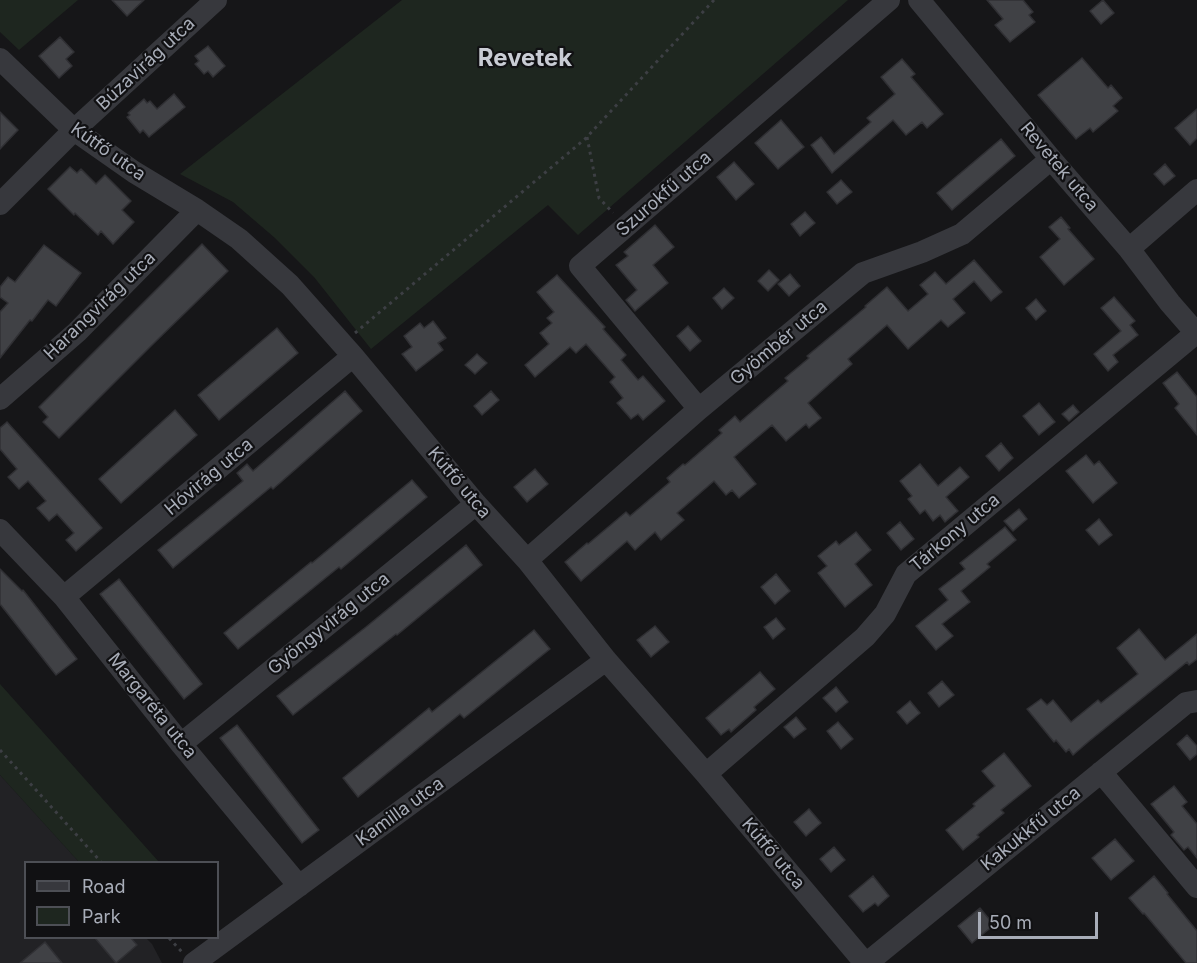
<!DOCTYPE html>
<meta charset="utf-8">
<style>
body{margin:0}
#map{position:relative;width:1197px;height:963px;overflow:hidden;background:#161618;font-family:Inter,sans-serif}
canvas{display:block}
.legend{position:absolute;left:24px;top:861px;width:195px;height:78px;box-sizing:border-box;background:#111113;border:2px solid #4d4f55;margin:0;padding:8px 10px;list-style:none;font-size:18px;color:#a8adb8}
.legend li{display:flex;align-items:center;gap:12px;height:30px}
.legend b{width:30px;border:2px solid #4d4f55}
.scale{position:absolute;left:978px;top:912px;width:120px;height:27px;box-sizing:border-box;border:3px solid #a8adb8;border-top:0;padding-left:8px;font-size:18px;line-height:21px;white-space:nowrap;color:#a8adb8;-webkit-text-stroke:4px #111113;paint-order:stroke}
</style>
<div id="map">
<canvas width="1197" height="963"></canvas>
<ul class="legend">
<li><b style="height:8px;background:#37383d"></b>Road</li>
<li><b style="height:16px;background:#1e261f"></b>Park</li>
</ul>
<div class="scale">50 m</div>
</div>
<script>
const context = document.querySelector('canvas').getContext('2d');
context.lineJoin = 'round';
function paint(path, color) { context.fillStyle = color; context.fill(path, 'evenodd'); }
const poly = rows => new Path2D(rows.map(r => 'M' + r).join(''));
function strokePath(path, color, width, dash) { context.strokeStyle = color; context.lineWidth = width; context.lineCap = dash ? 'butt' : 'round'; context.setLineDash(dash || []); context.stroke(path); }
function label(font, color, halo, rows, align = 'center') {
  context.font = font + ' Inter,sans-serif'; context.lineWidth = 4.5; context.setLineDash([]); context.textBaseline = 'middle'; context.strokeStyle = halo; context.fillStyle = color; for (const [text, x, y, turn = 0] of rows) {
    context.save(); context.translate(x, y); context.rotate((+turn || 0) * Math.PI / 180); context.textAlign = isNaN(turn) ? turn : align; if (halo) context.strokeText(text, 0, 0); context.fillText(text, 0, 0); context.restore();
  }
}
paint(poly([
 [0,775,79,862,26,862,26,938,146,938,152,944,162,963,0,963]
]), '#222225');
paint(poly([
 [0,0,78,0,19,50,0,32],
 [402,0,848,0,578,235,548,205,371,349,314,277,275,238,233,202,180,174],
 [0,684,159,862,79,862,0,775]
]), '#1e261f');
const building = poly([
 [112,0,144,0,127,16,112,0],
 [987,0,1023,0,1033,12,1029,15,1035,22,1010,42,995,25,1003,19,987,0],
 [1103,0,1114,13,1101,24,1090,11,1103,0],
 [60,37,74,52,66,59,72,66,59,78,39,56,60,37],
 [208,46,225,66,213,77,208,71,204,74,195,64,199,61,195,56,208,46],
 [1082,58,1108,88,1111,85,1122,98,1113,106,1118,111,1093,132,1090,128,1076,139,1038,95,1082,58],
 [902,59,915,74,911,77,943,114,927,128,922,122,906,135,893,120,832,173,811,145,821,137,834,154,871,122,867,118,895,94,881,77,902,59],
 [174,94,185,107,149,137,143,130,140,133,127,117,130,115,128,113,144,99,147,103,150,101,157,109,174,94],
 [1197,109,1197,138,1190,145,1175,128,1197,109],
 [0,112,18,130,0,149,0,112],
 [781,120,804,147,778,169,755,143,781,120],
 [1001,139,1015,156,952,210,937,193,1001,139],
 [734,162,754,184,736,200,717,177,734,162],
 [1165,164,1175,176,1164,185,1154,174,1165,164],
 [70,167,77,173,81,169,96,184,105,175,131,201,122,210,134,222,113,244,101,231,98,235,75,213,74,215,48,189,70,167],
 [841,180,852,192,837,204,827,192,841,180],
 [805,212,815,223,800,236,791,224,805,212],
 [1061,217,1070,228,1068,229,1094,259,1064,285,1040,257,1060,239,1049,227,1061,217],
 [655,225,674,247,653,265,668,283,635,311,626,300,637,290,616,265,628,256,624,252,655,225],
 [202,244,228,271,151,346,59,438,43,422,48,417,39,407,202,244],
 [44,245,81,273,56,306,48,300,32,321,30,320,0,358,0,312,8,303,0,297,0,287,8,277,15,282,44,245],
 [974,260,1002,292,991,301,974,281,953,299,965,313,948,327,941,320,908,349,887,325,848,359,852,364,808,403,821,418,809,428,806,424,786,441,772,425,734,457,756,484,739,498,732,490,726,495,714,481,677,513,684,520,661,540,655,532,635,550,627,541,581,581,565,562,587,543,588,544,626,512,630,516,670,482,667,478,683,464,685,465,722,433,719,430,735,416,740,422,788,381,785,378,809,358,807,356,866,307,865,306,887,287,908,311,928,294,920,285,935,272,946,284,974,260],
 [769,270,779,280,768,291,758,281,769,270],
 [790,274,800,286,789,296,778,284,790,274],
 [557,275,605,327,603,329,626,355,621,360,638,380,643,376,665,401,643,420,638,414,631,419,617,403,623,398,610,382,615,377,586,344,576,353,570,347,535,377,525,365,549,344,540,333,552,323,547,318,554,312,537,292,557,275],
 [724,288,734,298,722,309,713,298,724,288],
 [1114,297,1135,321,1130,325,1138,335,1113,355,1118,362,1108,371,1094,354,1121,331,1101,308,1114,297],
 [1036,299,1046,311,1036,320,1026,308,1036,299],
 [433,321,446,338,438,343,443,350,416,371,402,354,412,347,404,336,420,323,424,328,433,321],
 [688,326,701,341,690,351,677,336,688,326],
 [277,328,298,353,219,420,198,395,277,328],
 [477,354,487,363,475,374,465,365,477,354],
 [1177,372,1197,397,1197,435,1175,408,1179,404,1163,383,1177,372],
 [345,391,362,411,273,489,271,487,173,568,158,550,243,481,237,473,247,464,253,471,345,391],
 [491,391,499,400,482,415,474,406,491,391],
 [1039,403,1055,422,1039,435,1023,416,1039,403],
 [1073,405,1079,412,1069,421,1062,414,1073,405],
 [175,410,197,435,121,503,99,479,175,410],
 [7,422,102,528,76,551,66,540,74,533,57,514,49,521,37,508,46,501,28,481,19,489,8,477,17,469,0,449,0,428,7,422],
 [1001,443,1013,458,999,471,986,456,1001,443],
 [1086,455,1094,465,1099,461,1117,483,1093,503,1066,471,1086,455],
 [920,464,938,486,960,467,969,477,946,497,958,511,945,522,940,515,933,521,925,510,920,514,908,499,912,496,900,481,920,464],
 [535,469,548,484,527,502,514,487,535,469],
 [412,480,427,497,341,569,339,567,238,649,224,633,311,562,312,563,412,480],
 [1019,509,1027,519,1013,531,1004,521,1019,509],
 [1099,519,1112,535,1099,545,1086,530,1099,519],
 [900,522,914,539,901,550,887,533,900,522],
 [1005,527,1016,540,987,564,990,567,961,591,970,602,942,624,953,636,936,650,916,626,948,600,939,589,965,569,960,563,1005,527],
 [856,532,871,550,855,564,872,585,845,607,818,573,827,566,818,556,836,541,839,545,856,532],
 [466,545,482,565,397,635,396,634,293,715,277,696,366,627,466,545],
 [0,569,22,591,23,590,77,659,56,675,0,604,0,569],
 [776,574,790,591,775,604,761,587,776,574],
 [119,579,202,684,184,699,100,594,119,579],
 [776,618,785,629,773,639,764,627,776,618],
 [655,626,669,642,651,657,637,640,655,626],
 [1139,629,1165,660,1197,634,1197,659,1189,665,1187,662,1088,742,1073,755,1069,749,1066,752,1056,740,1054,742,1027,709,1041,699,1047,705,1053,700,1071,722,1098,700,1101,703,1138,674,1117,648,1139,629],
 [534,630,550,649,464,718,460,714,358,797,343,778,429,708,432,712,534,630],
 [760,672,775,689,754,707,756,710,731,732,729,729,721,735,706,718,760,672],
 [942,681,954,695,939,707,928,693,942,681],
 [836,687,848,702,836,712,823,698,836,687],
 [910,701,920,713,907,724,897,712,910,701],
 [796,717,806,729,794,738,784,727,796,717],
 [838,722,853,739,841,749,827,731,838,722],
 [237,725,319,830,302,843,220,738,237,725],
 [1187,735,1197,746,1197,754,1190,760,1177,744,1187,735],
 [1004,753,1031,786,1001,810,1004,813,977,835,979,837,963,850,946,830,975,806,973,804,995,786,982,771,1004,753],
 [1174,786,1187,802,1182,806,1197,824,1197,858,1188,847,1184,850,1171,835,1174,832,1151,804,1174,786],
 [809,809,821,823,806,836,794,822,809,809],
 [1115,839,1134,861,1111,880,1092,858,1115,839],
 [834,847,845,860,831,872,820,859,834,847],
 [873,876,889,896,878,906,875,903,863,912,849,896,873,876],
 [1154,876,1168,893,1167,894,1197,931,1197,963,1186,963,1144,913,1143,914,1129,898,1154,876],
 [980,908,994,925,972,943,958,926,980,908],
 [95,938,131,938,137,945,116,963,95,938],
 [45,942,62,963,20,963,45,942]
]);
paint(building, '#404145');
strokePath(building, '#303034', 1.5);
strokePath(poly([
 [587,137,599,198,613,213],
 [355,333,585,139,714,0],
 [0,750,101,862],
 [169,938,182,952]
]), '#3d3f44', 3, [3, 4.5]);
strokePath(poly([
 [919,0,1051,159,1129,249,1170,303,1197,334],
 [0,59,74,130,134,172,197,210,239,239,290,285,353,356,476,504,527,560,606,660,706,774,865,963],
 [0,204,74,130,216,0],
 [1129,249,1197,190],
 [0,399,77,332,197,210],
 [699,409,580,266,889,0],
 [0,530,64,597,181,744,299,886],
 [527,560,699,409,863,273,922,252,962,234,1051,159],
 [64,597,353,356],
 [181,744,476,504],
 [1101,772,1197,887],
 [706,774,865,637,885,614,906,574,1196,333],
 [194,963,606,660],
 [867,963,1186,703,1197,701]
]), '#37383d', 22);
label('18px', '#a8adb8', '#111113', [
 ["Búzavirág utca",146,64,-43],
 ["Kútfő utca",108,152,35],
 ["Revetek utca",1059,167,50],
 ["Szurokfű utca",664,194,-41],
 ["Harangvirág utca",100,306,-44],
 ["Gyömbér utca",779,343,-40],
 ["Hóvirág utca",209,477,-40],
 ["Kútfő utca",459,483,50],
 ["Tárkony utca",955,533,-40],
 ["Gyöngyvirág utca",329,624,-39],
 ["Margaréta utca",152,706,51],
 ["Kamilla utca",400,812,-36],
 ["Kakukkfű utca",1031,829,-39],
 ["Kútfő utca",773,854,50]
]);
label('bold 24px', '#c9ccd4', '#111113', [
 ["Revetek",525,59]
]);
</script>
